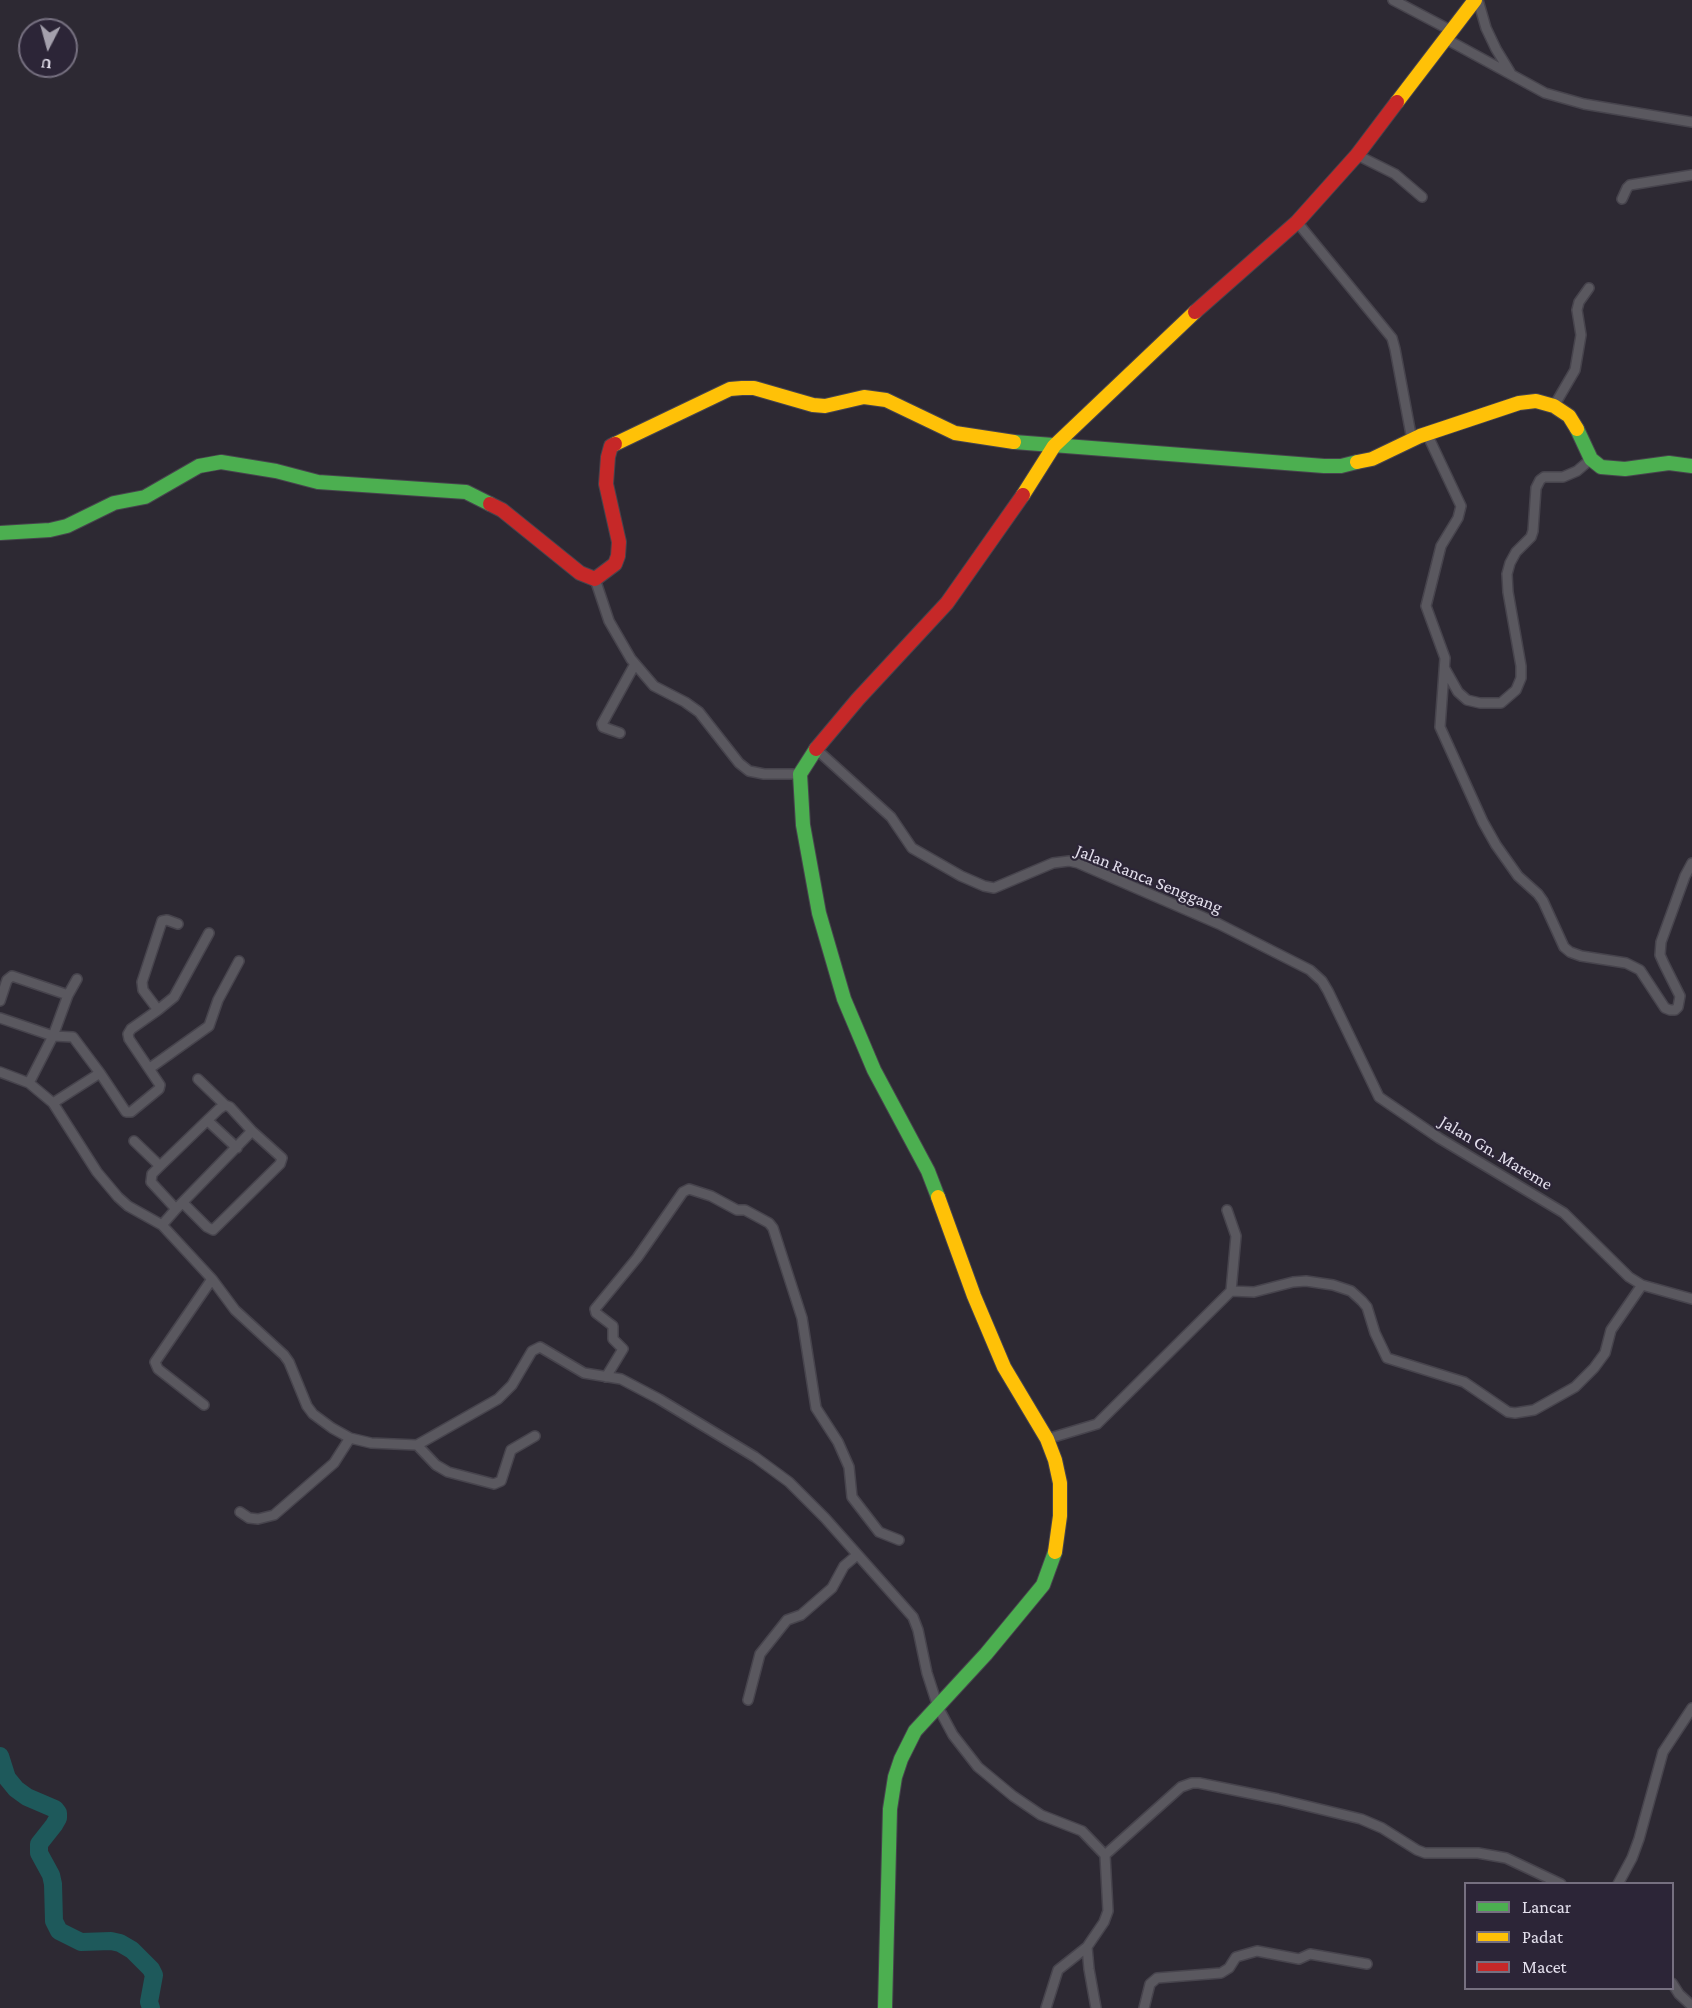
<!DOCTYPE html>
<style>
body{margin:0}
#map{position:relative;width:1692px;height:2008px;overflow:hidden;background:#2d2933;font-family:"Crimson Pro",serif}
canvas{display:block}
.legend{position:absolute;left:1464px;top:1882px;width:210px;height:108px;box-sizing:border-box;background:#2c2537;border:2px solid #767080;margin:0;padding:8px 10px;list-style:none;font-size:18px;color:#e4e0ed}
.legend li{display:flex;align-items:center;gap:12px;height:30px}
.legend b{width:30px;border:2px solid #767080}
.north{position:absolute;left:18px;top:18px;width:60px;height:60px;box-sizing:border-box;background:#2c2537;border:2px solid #767080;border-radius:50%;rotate:186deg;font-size:16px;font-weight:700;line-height:24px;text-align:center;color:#e4e0ed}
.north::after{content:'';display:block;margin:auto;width:21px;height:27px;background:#a4a0ac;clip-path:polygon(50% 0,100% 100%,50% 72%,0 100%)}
</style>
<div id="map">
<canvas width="1692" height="2008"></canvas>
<ul class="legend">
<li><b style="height:8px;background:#4caf50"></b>Lancar</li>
<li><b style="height:8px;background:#ffc107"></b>Padat</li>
<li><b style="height:8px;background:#c62828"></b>Macet</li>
</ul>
<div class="north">U</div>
</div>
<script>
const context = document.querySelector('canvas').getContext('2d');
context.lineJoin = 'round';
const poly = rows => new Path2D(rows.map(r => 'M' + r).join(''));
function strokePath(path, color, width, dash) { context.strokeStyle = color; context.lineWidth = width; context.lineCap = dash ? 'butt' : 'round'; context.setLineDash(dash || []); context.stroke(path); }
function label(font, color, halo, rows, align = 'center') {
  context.font = font + ' "Crimson Pro",serif'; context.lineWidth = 4.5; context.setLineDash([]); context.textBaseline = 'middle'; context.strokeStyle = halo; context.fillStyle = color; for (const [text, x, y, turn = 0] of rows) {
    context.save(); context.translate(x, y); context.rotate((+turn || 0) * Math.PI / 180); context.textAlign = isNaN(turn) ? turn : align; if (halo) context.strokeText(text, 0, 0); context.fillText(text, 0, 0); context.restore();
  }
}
strokePath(poly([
 [0,1756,7,1778,16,1789,27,1797,55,1809,58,1813,58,1818,54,1825,39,1844,39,1853,51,1875,53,1884,54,1921,59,1931,81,1942,111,1941,120,1943,132,1950,151,1969,154,1975,149,2002,151,2008]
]), '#1e595b', 18);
const street = poly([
 [1393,0,1452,31],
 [1478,0,1486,28,1496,49,1510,72],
 [1446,39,1545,93,1584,104,1692,122],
 [1357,155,1395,174,1422,197],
 [1622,199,1627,188,1630,185,1692,175],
 [1297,222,1392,338,1395,349,1412,440],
 [1554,406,1575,370,1581,335,1577,310,1579,302,1589,288],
 [1427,434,1461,506,1458,518,1441,546,1426,606,1445,658,1440,727,1483,822,1496,845,1518,876,1538,894,1543,901,1564,947,1570,952,1581,956,1626,963,1640,970,1665,1008,1670,1010,1675,1010,1678,1007,1680,996,1664,964,1660,955,1661,942,1685,876,1692,863],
 [595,579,609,621,631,659,654,686,685,702,699,712,739,763,749,771,764,774,800,774],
 [1445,669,1458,692,1467,700,1480,703,1501,703,1516,690,1521,678,1521,666,1508,592,1507,574,1510,563,1516,552,1531,537,1533,531,1536,488,1540,480,1544,477,1563,477,1577,471,1591,459],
 [620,733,603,727,602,724,635,664],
 [816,749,891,817,912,848,961,876,984,886,994,888,1053,863,1069,861,1078,863,1219,924,1310,970,1322,981,1328,991,1379,1097,1439,1138,1564,1213,1629,1277,1642,1285,1692,1299],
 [0,1001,7,980,12,976,68,995],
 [158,1010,174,997,209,933],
 [0,1018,53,1036,73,1037,100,1073],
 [150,1068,209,1026,218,1000,239,961],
 [0,1072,29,1083,53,1103,97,1172,118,1197,128,1206,162,1225,212,1279,235,1310,284,1355,289,1362,307,1406,313,1414,332,1428,350,1438,371,1443,417,1445,498,1399,512,1385,532,1351,540,1347,584,1373,621,1379,659,1399,755,1457,789,1482,825,1518,913,1617,918,1630,927,1673,938,1707,953,1735,978,1767,1013,1796,1041,1815,1082,1831,1105,1855,1108,1911,1104,1922,1087,1947,1089,1969,1096,2008],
 [198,1079,225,1105],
 [29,1083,53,1036,68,995,77,979],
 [53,1103,100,1073,126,1112,131,1112,159,1089,160,1085,129,1039,128,1034,131,1029,158,1010,143,990,142,982,162,921,167,920,178,924],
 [208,1121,237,1148],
 [134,1141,160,1166],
 [176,1209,151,1182,152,1174,160,1166,219,1109,225,1105,230,1107,252,1131],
 [1227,1210,1236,1236,1231,1291],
 [162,1225,176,1209,252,1131,282,1158,280,1164,213,1230,207,1227,183,1203],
 [606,1377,623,1349,613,1339,613,1326,596,1313,595,1309,637,1258,683,1192,689,1189,711,1196,737,1210,745,1210,769,1223,773,1228,802,1318,816,1408,838,1442,849,1467,852,1497,879,1532,899,1540],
 [204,1405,158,1369,155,1362,212,1279],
 [1047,1439,1097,1424,1231,1291,1254,1292,1293,1282,1306,1281,1333,1285,1351,1291,1362,1301,1367,1307,1375,1333,1387,1358,1464,1382,1508,1412,1515,1413,1534,1410,1575,1387,1594,1368,1605,1353,1611,1330,1642,1285],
 [417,1445,436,1465,448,1472,494,1484,501,1481,511,1450,535,1436],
 [240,1512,249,1518,258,1519,274,1515,334,1463,350,1438],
 [748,1700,760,1654,787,1620,801,1615,832,1588,844,1566,857,1555],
 [1105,1855,1181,1787,1192,1783,1199,1783,1278,1799,1361,1819,1382,1828,1417,1850,1425,1853,1478,1853,1506,1858,1561,1884],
 [1618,1884,1632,1858,1639,1839,1663,1752,1692,1708],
 [1672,1983,1679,1994,1692,2006],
 [1046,2008,1058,1970,1087,1947],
 [1144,2008,1150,1984,1157,1978,1221,1973,1229,1968,1236,1957,1257,1951,1299,1959,1310,1954,1367,1964]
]);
const fast = poly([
 [1577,429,1591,459,1601,467,1625,469,1669,463,1692,466],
 [1014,442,1324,466,1341,466,1357,462],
 [0,533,50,530,67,526,114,503,145,497,199,466,221,462,276,471,318,482,466,492,490,504],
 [816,749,800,774,803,825,819,913,844,999,874,1070,928,1171,938,1197],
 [885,2008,890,1809,895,1777,901,1759,915,1731,986,1654,1043,1585,1055,1552]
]);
const slow = poly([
 [1397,102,1475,0],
 [615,444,730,389,742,388,754,388,813,405,825,406,864,397,886,400,955,433,1014,442],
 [1357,462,1372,459,1420,436,1519,403,1536,401,1554,406,1569,416,1577,429],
 [1023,495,1054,446,1195,312],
 [938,1197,974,1296,1004,1367,1047,1439,1055,1460,1060,1483,1060,1516,1055,1552]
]);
const jam = poly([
 [1195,312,1297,222,1357,155,1397,102],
 [490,504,502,510,580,573,595,579,615,564,618,556,619,542,606,484,608,457,611,446,615,444],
 [816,749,858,699,947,603,1023,495]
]);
strokePath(street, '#47444d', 12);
strokePath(fast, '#47444d', 16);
strokePath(slow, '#47444d', 16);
strokePath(jam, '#47444d', 16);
strokePath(street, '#5a585f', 9);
strokePath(fast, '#4caf50', 14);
strokePath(slow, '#ffc107', 14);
strokePath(jam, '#c62828', 14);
label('18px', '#e4e0ed', '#2c2537', [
 ["Jalan Ranca Senggang",1149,879,22],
 ["Jalan Gn. Mareme",1496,1153,31]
]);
</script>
